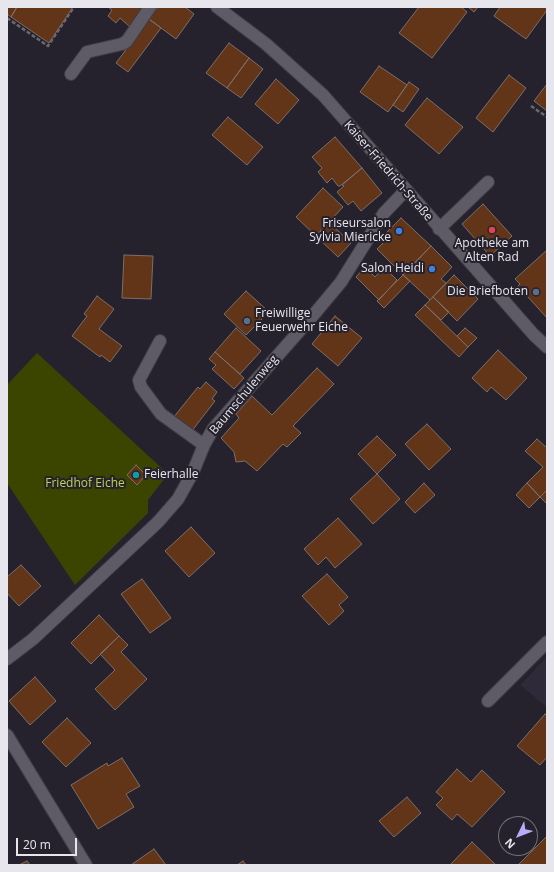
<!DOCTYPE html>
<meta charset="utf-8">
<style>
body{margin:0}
#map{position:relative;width:554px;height:872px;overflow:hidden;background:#25222d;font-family:"Open Sans",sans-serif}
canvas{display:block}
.frame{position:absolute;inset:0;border:8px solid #e8e6ed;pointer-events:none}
.north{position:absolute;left:498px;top:816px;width:40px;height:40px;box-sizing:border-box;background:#25222d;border:1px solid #73707a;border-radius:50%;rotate:227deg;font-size:11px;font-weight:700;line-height:16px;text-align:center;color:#e8e6ed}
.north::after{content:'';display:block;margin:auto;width:14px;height:18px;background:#b8abf7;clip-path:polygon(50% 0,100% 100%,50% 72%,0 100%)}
.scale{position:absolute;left:16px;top:838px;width:61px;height:18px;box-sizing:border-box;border:2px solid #e8e6ed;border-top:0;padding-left:5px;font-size:12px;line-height:14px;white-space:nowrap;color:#e8e6ed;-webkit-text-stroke:3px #25222d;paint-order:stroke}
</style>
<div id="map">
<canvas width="554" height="872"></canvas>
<div class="frame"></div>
<div class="north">N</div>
<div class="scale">20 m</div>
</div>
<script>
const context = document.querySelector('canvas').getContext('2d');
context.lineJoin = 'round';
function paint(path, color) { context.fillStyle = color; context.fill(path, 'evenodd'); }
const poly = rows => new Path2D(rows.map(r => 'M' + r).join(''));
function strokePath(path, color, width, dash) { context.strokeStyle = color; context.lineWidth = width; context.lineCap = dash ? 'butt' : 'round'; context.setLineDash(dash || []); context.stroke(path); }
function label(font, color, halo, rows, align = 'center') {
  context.font = font + ' "Open Sans",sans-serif'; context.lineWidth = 4; context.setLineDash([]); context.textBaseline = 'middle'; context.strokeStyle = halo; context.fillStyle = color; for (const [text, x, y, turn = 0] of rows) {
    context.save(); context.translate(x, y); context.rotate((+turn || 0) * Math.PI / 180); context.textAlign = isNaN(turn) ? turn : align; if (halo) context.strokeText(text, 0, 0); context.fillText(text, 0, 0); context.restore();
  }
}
paint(poly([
 [547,657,547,707,520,685]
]), '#2e2a3a');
paint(poly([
 [37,353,168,474,148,500,148,513,75,585,7,483,7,385]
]), '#3b4500');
const building = poly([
 [7,7,17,7,11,17,7,14,7,7],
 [17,7,73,7,49,43,11,17,17,7],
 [108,7,145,7,130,27,120,18,116,23,108,16,112,10,108,7],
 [158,7,185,7,194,14,176,39,149,19,158,7],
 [419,7,461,7,467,12,432,58,399,33,419,7],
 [468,7,478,7,474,12,468,7],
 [500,7,547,7,547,10,526,39,494,16,500,7],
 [149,19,161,28,128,72,116,63,149,19],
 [229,43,249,58,227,88,206,73,229,43],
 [249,58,263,69,241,98,227,88,249,58],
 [379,66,407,85,388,112,360,92,379,66],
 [509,75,526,88,493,132,476,118,509,75],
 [276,79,299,100,278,124,255,104,276,79],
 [409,82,419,89,403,112,393,105,409,82],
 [547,84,547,111,534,101,547,84],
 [427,98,463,127,439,154,405,125,427,98],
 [228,117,263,147,247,165,212,135,228,117],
 [335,137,362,168,340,186,338,186,332,178,327,183,318,172,322,168,312,157,335,137],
 [362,168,382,193,361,211,353,201,348,205,337,192,344,186,342,185,362,168],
 [323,188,343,207,316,236,296,217,323,188],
 [483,204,512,236,490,256,462,224,483,204],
 [401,218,431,246,403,275,377,249,385,241,381,238,401,218],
 [329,222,351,243,338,257,316,236,329,222],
 [431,246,452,267,441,279,446,283,430,300,403,275,431,246],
 [547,250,547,318,518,286,520,284,515,279,547,250],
 [124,255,153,256,151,299,122,298,124,255],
 [365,267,375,277,384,267,397,280,379,300,356,277,365,267],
 [403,275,410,281,384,308,377,301,403,275],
 [454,275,478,299,457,321,433,297,454,275],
 [246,291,269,312,246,335,224,314,246,291],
 [97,296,114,309,99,329,122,346,110,362,101,355,100,357,72,336,87,316,84,314,97,296],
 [433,297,449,312,441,320,425,305,433,297],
 [425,305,468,347,459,357,415,315,425,305],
 [335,316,362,338,338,366,312,344,335,316],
 [236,328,261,351,240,374,215,352,236,328],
 [465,328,477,338,468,347,457,336,465,328],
 [498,350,527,378,506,400,491,387,487,392,472,378,498,350],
 [215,352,244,378,234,389,212,369,216,365,209,359,215,352],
 [317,368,334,384,293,426,301,433,287,447,283,444,257,471,245,461,236,462,234,452,221,438,239,418,236,414,252,396,272,415,317,368],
 [206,382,217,392,212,399,215,401,191,432,173,418,198,387,200,389,206,382],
 [427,424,451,449,429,470,405,444,427,424],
 [377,436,396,455,377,474,358,454,377,436],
 [537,439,547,448,547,490,540,497,527,483,543,467,525,451,537,439],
 [136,465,146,475,137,485,127,475,136,465],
 [377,474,400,499,373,524,350,499,377,474],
 [424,483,435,495,415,513,405,502,424,483],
 [527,483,540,497,529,508,516,495,527,483],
 [547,490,547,504,540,497,547,490],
 [338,518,362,544,335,568,326,557,318,565,304,549,338,518],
 [191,527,215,553,189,577,165,551,191,527],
 [21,565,41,586,19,606,7,593,7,577,21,565],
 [327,574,348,597,339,605,344,611,329,625,302,596,327,574],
 [142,579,171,618,150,633,121,594,142,579],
 [99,615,119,636,91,664,71,643,99,615],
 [119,636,128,645,121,652,147,679,115,710,95,689,115,670,100,654,119,636],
 [35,677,56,701,30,725,9,701,35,677],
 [545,714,547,716,547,757,540,765,517,746,545,714],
 [67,718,91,743,66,767,42,742,67,718],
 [122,758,140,786,126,794,134,807,98,829,71,785,107,763,108,766,122,758],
 [457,769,471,782,482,770,505,792,472,827,457,814,452,820,436,805,443,798,436,792,457,769],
 [407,797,421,813,394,837,379,821,407,797],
 [547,836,547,865,518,865,547,836],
 [472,842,496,865,450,865,472,842],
 [154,849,166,865,131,865,154,849],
 [27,861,30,865,19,865,27,861],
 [243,861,246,865,237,865,243,861]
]);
paint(building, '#623518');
strokePath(building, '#7c6f68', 1);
const service = poly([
 [71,74,87,52,122,44,127,41,150,7],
 [439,229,488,182],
 [160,341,139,380,141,387,161,414,204,445]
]);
const minor = poly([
 [7,659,33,639,158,522,178,499,193,472,204,445,213,429,316,312,341,282,384,213,406,190],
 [488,701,547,642],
 [7,735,86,865]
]);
const tertiary = poly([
 [217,7,266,44,323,95,534,335,547,347]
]);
strokePath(service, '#3e3c45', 14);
strokePath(minor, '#3e3c45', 14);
strokePath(tertiary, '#3e3c45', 14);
strokePath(poly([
 [7,18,48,46,74,7],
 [531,106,547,117]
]), '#6a6871', 2.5, [4, 2]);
strokePath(service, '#5e5b67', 12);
strokePath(minor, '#5e5b67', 12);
strokePath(tertiary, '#5e5b67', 12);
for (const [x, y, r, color] of [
 [492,230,4,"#e0444e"],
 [399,231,4,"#3f7fe0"],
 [432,269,4,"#3f7fe0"],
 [536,292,4,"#5c6f8a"],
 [247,321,4,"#5c6f8a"],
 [136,475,4,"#0f9aa8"]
]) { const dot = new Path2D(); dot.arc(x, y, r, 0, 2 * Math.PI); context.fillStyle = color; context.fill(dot); strokePath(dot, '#25222d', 1.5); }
label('12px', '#e8e6ed', '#25222d', [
 ["Kaiser-Friedrich-Straße",388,171,49],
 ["Baumschulenweg",244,395,-50]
]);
label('12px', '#e8e6ed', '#25222d', [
 ["Friseursalon",391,224],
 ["Sylvia Miericke",391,238],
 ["Apotheke am",492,244,"center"],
 ["Alten Rad",492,258,"center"],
 ["Salon Heidi",424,269],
 ["Die Briefboten",528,292],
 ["Freiwillige",255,314,"left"],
 ["Feuerwehr Eiche",255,328,"left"],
 ["Feierhalle",144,475,"left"]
], 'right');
label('12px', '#bdd44f', '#25222d', [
 ["Friedhof Eiche",85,484]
]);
</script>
